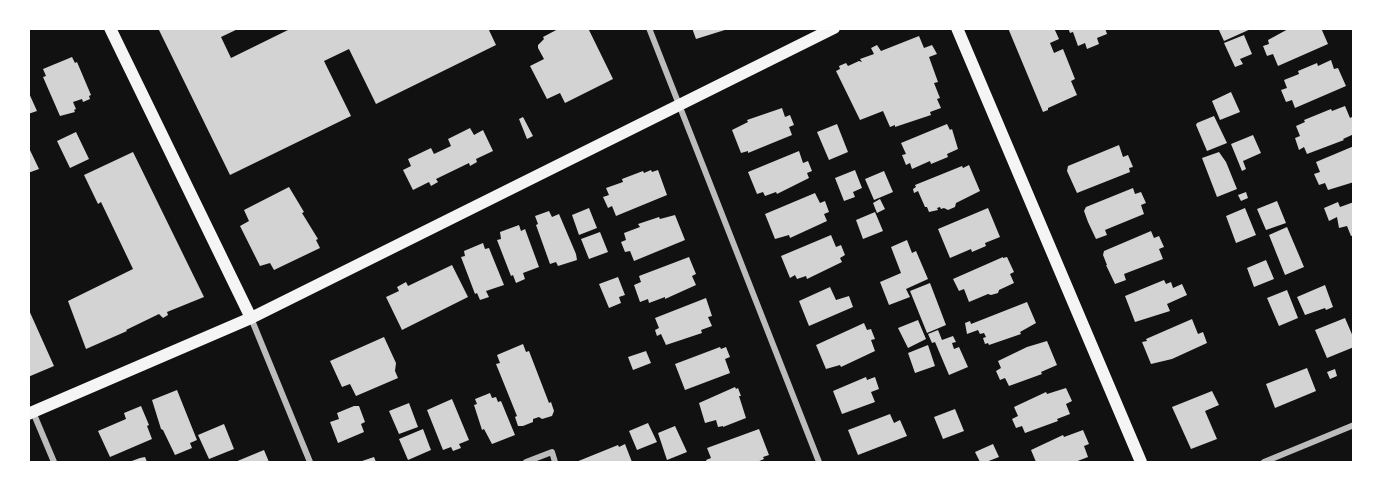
<!DOCTYPE html>
<style>
body{margin:0}
#map{position:relative;width:1382px;height:491px;overflow:hidden;background:#111;font-family:Raleway,sans-serif}
canvas{display:block}
.frame{position:absolute;inset:0;border:30px solid #fff;pointer-events:none}
</style>
<div id="map">
<canvas width="1382" height="491"></canvas>
<div class="frame"></div>
</div>
<script>
const context = document.querySelector('canvas').getContext('2d');
context.lineJoin = 'round';
function paint(path, color) { context.fillStyle = color; context.fill(path, 'evenodd'); }
const poly = rows => new Path2D(rows.map(r => 'M' + r).join(''));
function strokePath(path, color, width, dash) { context.strokeStyle = color; context.lineWidth = width; context.lineCap = dash ? 'butt' : 'round'; context.setLineDash(dash || []); context.stroke(path); }
paint(poly([
 [158,28,240,28,221,37,231,58,292,28,488,28,496,45,376,104,349,49,324,61,351,116,230,175],
 [560,28,588,28,613,79,565,103,560,93,547,99,530,66,544,59,538,48,538,45,544,39,543,37],
 [692,28,728,28,728,29,696,39],
 [1008,28,1054,28,1059,39,1050,43,1054,53,1063,49,1075,79,1071,81,1077,95,1048,108,1048,110,1043,112],
 [1068,28,1105,28,1107,34,1097,38,1099,44,1087,49,1085,43,1078,46,1073,32,1070,33],
 [1218,28,1253,28,1224,41],
 [1290,28,1321,28,1328,44,1278,66,1273,54,1267,56,1263,46,1269,44,1268,40],
 [1244,35,1252,54,1240,59,1243,64,1235,67,1224,43],
 [919,36,924,48,932,45,937,54,929,57,938,82,934,83,940,98,937,99,941,108,930,112,931,115,895,127,895,125,890,127,883,111,860,120,836,71,840,69,839,66,846,63,848,66,859,61,862,62,860,59,874,54,871,48,877,45,881,51],
 [72,57,75,63,77,62,91,95,89,96,90,99,83,102,82,99,73,102,76,109,74,110,75,112,60,116,43,77,46,76,43,69],
 [1331,60,1334,69,1338,68,1346,86,1295,108,1292,100,1286,102,1281,90,1287,88,1284,80,1299,74,1298,71,1317,63,1318,66],
 [28,91,37,111,28,114],
 [1231,92,1240,112,1220,120,1212,101],
 [1345,106,1350,118,1354,116,1354,134,1343,139,1344,140,1307,154,1304,147,1299,150,1295,138,1300,136,1296,126,1305,122,1304,120,1331,109,1332,111],
 [782,108,785,117,790,115,794,125,789,127,792,135,748,153,748,151,741,153,732,130,748,122,747,120],
 [1214,116,1227,143,1207,151,1196,125,1197,123],
 [523,117,533,136,527,139,519,119],
 [837,124,848,152,829,160,817,132],
 [947,124,950,130,952,129,958,149,947,154,948,157,931,164,930,161,912,169,910,163,906,165,902,155,906,154,901,143],
 [470,128,474,135,483,130,493,151,476,159,477,162,470,166,469,163,436,179,438,182,431,186,429,182,413,190,403,170,411,166,408,159,431,148,434,154,451,146,448,139],
 [76,132,89,159,70,168,57,141],
 [1253,135,1261,153,1243,161,1246,169,1242,171,1231,144],
 [1119,145,1123,157,1128,155,1133,167,1129,168,1130,172,1077,193,1067,171,1068,166],
 [28,146,39,169,28,173],
 [1354,146,1354,182,1328,190,1325,183,1319,185,1314,174,1320,172,1316,162],
 [799,151,803,163,808,161,812,171,807,173,809,178,777,194,776,192,765,196,763,192,757,194,748,172],
 [133,152,204,297,167,312,168,315,163,318,159,314,126,330,127,331,86,349,68,301,133,269,101,202,98,204,84,175],
 [1219,152,1226,162,1237,189,1217,197,1202,158],
 [969,165,980,191,956,203,955,207,948,210,944,208,941,209,940,207,937,208,938,210,929,212,927,207,925,207,918,191,914,193,913,189,916,187,915,185,962,166,963,168],
 [651,170,652,172,658,170,667,195,616,216,612,206,608,208,603,197,609,195,606,188,623,182,622,179,643,171,644,173],
 [855,170,862,188,853,192,855,197,844,201,835,178],
 [884,171,893,192,874,200,865,179],
 [289,187,304,212,302,213,318,239,316,240,320,248,274,270,270,263,260,266,240,226,249,221,244,210],
 [1133,188,1135,194,1141,192,1146,203,1141,205,1144,214,1105,230,1107,235,1096,239,1088,222,1084,211,1086,207],
 [1246,192,1248,198,1241,201,1238,195],
 [815,193,820,203,825,201,829,212,824,214,827,221,790,238,789,235,775,239,765,214],
 [880,199,885,209,877,213,873,203],
 [1277,201,1286,223,1266,230,1257,209],
 [1338,202,1340,207,1354,202,1354,235,1351,236,1347,226,1339,228,1337,217,1329,221,1324,208],
 [589,208,597,228,579,235,572,215],
 [988,208,1000,237,985,243,986,246,972,252,971,249,950,258,938,229],
 [1245,208,1256,235,1236,243,1226,216],
 [549,211,552,217,559,214,576,254,577,260,558,266,556,262,550,264,536,225,538,224,535,216],
 [875,212,883,231,863,239,856,220],
 [675,215,685,240,634,261,630,251,625,252,621,242,626,240,624,233,640,227,638,224,659,217,660,219],
 [519,225,521,231,525,229,539,267,523,273,525,279,516,283,513,275,511,276,497,240,501,239,500,232],
 [1287,227,1304,267,1285,275,1269,235],
 [1151,231,1154,238,1159,236,1164,247,1159,249,1163,259,1124,274,1126,280,1115,284,1106,265,1107,265,1103,255,1104,251],
 [600,232,608,252,589,259,581,239],
 [831,235,836,247,841,245,845,255,840,258,842,262,807,279,806,276,797,279,795,275,790,278,781,256],
 [907,240,912,253,916,251,928,279,906,289,910,297,889,305,880,282,901,273,891,247],
 [483,243,485,249,489,248,504,285,486,291,489,297,480,300,477,293,475,294,461,257,465,256,464,251],
 [689,257,696,274,692,276,696,285,665,299,665,297,649,303,648,299,640,302,634,285,641,282,639,276],
 [1003,257,1003,258,1007,257,1014,272,1010,274,1014,283,999,290,998,293,991,295,988,294,969,302,964,289,959,291,953,279],
 [1266,260,1274,279,1254,287,1247,268],
 [452,265,468,297,402,330,386,297,399,291,397,287,406,282,408,286],
 [618,277,625,295,619,297,621,303,609,308,599,284],
 [1164,280,1166,284,1171,282,1173,288,1182,284,1187,295,1167,304,1170,311,1135,322,1125,296],
 [930,283,946,325,927,333,910,291],
 [1325,285,1333,307,1326,310,1325,308,1305,315,1297,297],
 [830,287,836,300,849,296,853,307,809,326,799,301],
 [1287,290,1298,318,1279,326,1267,298],
 [706,298,712,316,708,317,712,326,701,330,702,333,666,345,661,334,657,336,655,330,659,328,655,318],
 [1027,302,1036,323,1020,332,1021,334,989,345,988,343,985,344,983,338,986,337,984,333,980,334,978,330,967,334,965,323,970,321,971,324],
 [28,308,54,366,28,377],
 [1345,318,1354,339,1354,347,1327,358,1315,330],
 [1192,319,1198,334,1203,332,1207,343,1172,359,1151,364,1142,342,1147,341,1146,339],
 [918,320,926,339,908,348,898,328],
 [864,323,867,330,871,329,875,339,871,340,875,351,841,367,840,365,826,369,816,345],
 [938,330,942,340,953,336,956,342,952,343,954,349,959,347,968,367,949,375,935,342,932,343,928,334],
 [384,337,396,363,395,371,398,378,356,396,350,384,342,387,330,361],
 [1047,341,1057,365,1041,372,1042,374,1009,386,1005,378,1000,380,996,371,1001,368,998,361,1027,347],
 [523,344,526,352,529,351,549,403,551,402,554,411,552,416,542,419,539,417,533,419,533,422,523,426,518,426,515,417,517,416,496,364,500,363,497,355],
 [928,345,935,366,915,373,908,353],
 [720,347,721,349,726,347,730,357,725,359,730,373,685,390,675,364],
 [646,351,651,363,633,370,628,357],
 [1307,368,1316,391,1275,408,1266,384],
 [1335,369,1337,376,1330,379,1327,372],
 [866,377,867,380,875,377,879,389,871,392,875,402,842,414,833,391],
 [735,387,736,389,738,388,741,396,739,396,746,418,723,427,723,426,718,427,716,420,705,423,699,403],
 [1066,388,1072,401,1066,404,1070,414,1057,419,1058,421,1025,433,1022,426,1016,428,1012,419,1018,416,1014,407,1046,392,1047,394],
 [177,390,197,440,190,443,192,448,175,455,163,430,161,429,152,400],
 [1212,391,1219,405,1205,411,1217,439,1191,449,1172,407],
 [490,393,492,398,496,397,498,402,501,401,515,435,492,444,484,429,482,430,474,405,477,404,475,399],
 [452,399,469,440,459,444,461,448,453,451,451,447,443,450,427,410],
 [409,403,418,427,399,434,389,411],
 [141,406,149,425,147,426,152,439,110,457,98,431,126,419,124,413],
 [354,406,359,406,365,422,361,424,364,432,338,443,330,422,339,419,337,413],
 [955,409,964,431,943,439,934,417],
 [890,414,894,423,900,420,907,436,858,455,848,430],
 [648,423,657,442,637,450,629,431],
 [224,424,234,449,209,459,198,435],
 [675,426,687,452,667,460,658,433],
 [423,429,431,450,408,460,399,439],
 [759,429,769,455,763,457,764,459,757,462,707,462,706,460,711,458,707,448],
 [1083,430,1089,444,1084,446,1088,457,1075,462,1036,462,1031,450,1063,435,1064,437],
 [625,444,632,462,576,462,618,445,619,447],
 [993,444,999,457,986,462,980,462,975,452],
 [264,450,269,462,235,462],
 [145,457,147,462,129,462,140,458],
 [374,457,376,462,359,462]
]), '#d3d3d3');
strokePath(poly([
 [649,28,819,462],
 [251,318,310,462],
 [33,412,54,462],
 [526,462,552,452,555,462],
 [1264,462,1354,425]
]), '#bcbcbc', 6);
strokePath(poly([
 [110,28,251,318],
 [957,28,1141,462],
 [28,414,251,318,834,28]
]), '#f5f5f5', 12);
</script>
